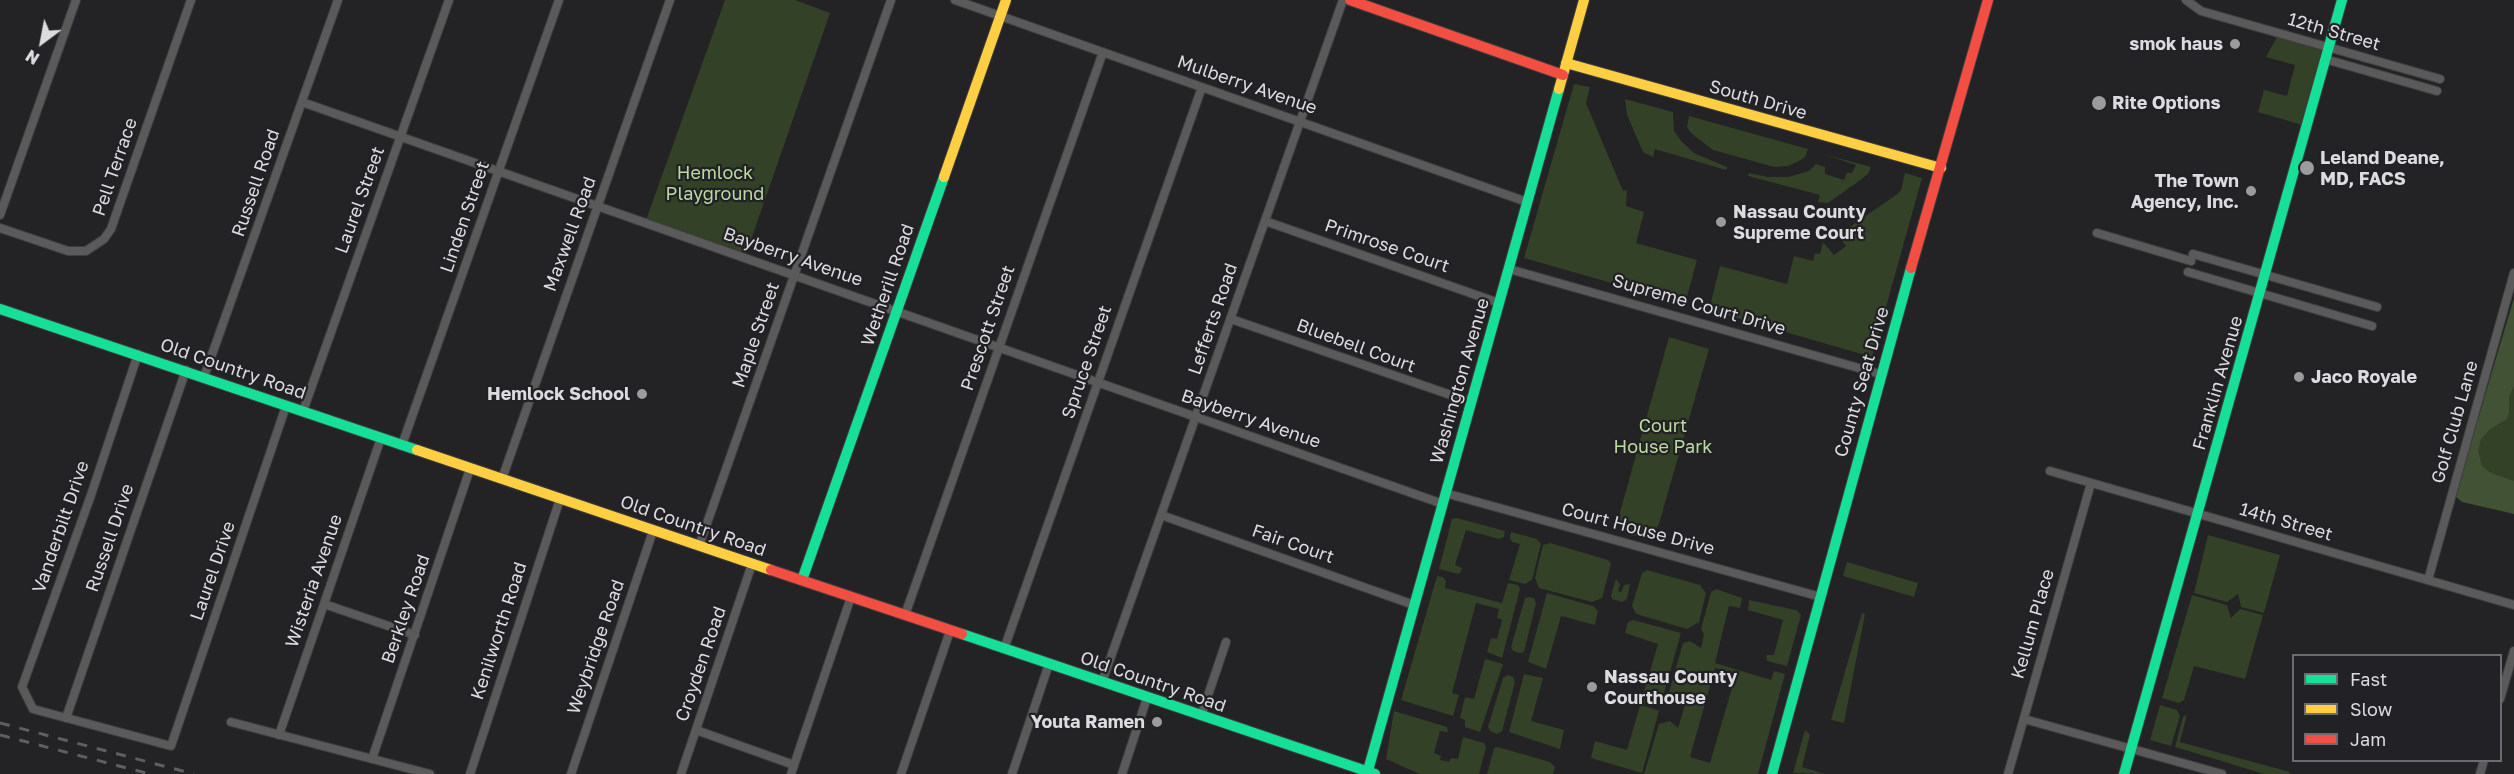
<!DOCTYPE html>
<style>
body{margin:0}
#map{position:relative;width:2514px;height:774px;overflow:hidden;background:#232224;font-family:"Golos Text",sans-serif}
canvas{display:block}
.legend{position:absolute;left:2292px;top:654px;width:210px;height:108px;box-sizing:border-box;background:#222125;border:2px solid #6c6b6f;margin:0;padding:8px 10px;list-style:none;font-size:18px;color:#dcdbde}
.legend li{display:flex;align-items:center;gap:12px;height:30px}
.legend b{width:30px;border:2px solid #6c6b6f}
.north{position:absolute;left:12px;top:12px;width:60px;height:60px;-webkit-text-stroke:4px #222125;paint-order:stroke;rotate:212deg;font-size:16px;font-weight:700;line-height:24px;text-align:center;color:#dcdbde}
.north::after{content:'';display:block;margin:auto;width:21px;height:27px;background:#dcdbde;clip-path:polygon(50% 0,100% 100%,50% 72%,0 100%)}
</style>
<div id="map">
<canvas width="2514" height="774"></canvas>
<ul class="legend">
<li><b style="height:8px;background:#16e098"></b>Fast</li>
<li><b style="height:8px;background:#ffcf43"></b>Slow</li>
<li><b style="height:8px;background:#f24e42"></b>Jam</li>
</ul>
<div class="north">N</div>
</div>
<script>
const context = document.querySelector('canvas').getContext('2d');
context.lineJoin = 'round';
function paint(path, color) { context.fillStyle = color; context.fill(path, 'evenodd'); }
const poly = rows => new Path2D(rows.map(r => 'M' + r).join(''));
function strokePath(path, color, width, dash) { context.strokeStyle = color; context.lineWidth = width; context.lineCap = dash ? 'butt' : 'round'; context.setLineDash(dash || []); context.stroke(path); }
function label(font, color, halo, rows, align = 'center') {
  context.font = font + ' "Golos Text",sans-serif'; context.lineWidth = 4.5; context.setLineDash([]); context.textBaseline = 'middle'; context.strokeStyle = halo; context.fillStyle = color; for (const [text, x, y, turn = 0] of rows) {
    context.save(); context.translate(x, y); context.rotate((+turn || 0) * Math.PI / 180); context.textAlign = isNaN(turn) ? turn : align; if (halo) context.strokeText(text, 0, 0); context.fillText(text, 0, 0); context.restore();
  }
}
paint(poly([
 [725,0,795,0,830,13,745,257,646,220],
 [2279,33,2328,47,2306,126,2258,112,2264,90,2287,96,2295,65,2266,57],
 [1574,84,1590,87,1586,103,1623,191,1627,190,1626,206,1644,212,1636,243,1697,260,1685,304,1524,258],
 [1625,99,1673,112,1674,131,1682,142,1694,153,1727,167,1726,170,1655,149,1653,157,1643,152,1627,115],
 [1689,116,1808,149,1805,157,1799,161,1788,166,1774,167,1713,150,1691,133,1687,127],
 [1823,154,1871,167,1868,174,1859,181,1828,203,1818,202,1820,195,1748,176,1749,173,1768,177,1788,177,1809,171,1816,164,1825,167,1825,174,1844,180,1847,173,1852,173,1856,165],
 [1905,173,1922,178,1872,357,1709,310,1720,266,1787,284,1794,256,1813,261,1815,253,1820,254,1823,242,1834,255,1846,246,1838,235,1896,195,1901,190],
 [2514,308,2514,514,2459,498],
 [1669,337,1709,349,1659,524,1654,532,1641,537,1630,535,1626,531,1620,520,1620,512],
 [1457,518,1505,531,1504,537,1499,539,1466,530,1455,565,1462,568,1461,572,1458,574,1439,569,1452,519],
 [1511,532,1537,539,1541,544,1532,580,1525,584,1509,580,1520,544,1512,542,1510,538],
 [2208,535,2280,555,2264,613,2241,607,2238,594,2227,602,2194,593],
 [1550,543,1608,560,1611,564,1602,598,1592,602,1539,588,1535,578,1543,545],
 [1847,562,1918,583,1914,597,1843,576],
 [1647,570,1700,585,1706,593,1699,622,1687,629,1636,614,1632,606,1642,573],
 [1437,576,1443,577,1446,581,1445,588,1502,603,1508,583,1518,585,1520,589,1502,658,1487,652,1491,638,1497,639,1502,620,1497,618,1499,609,1476,603,1452,693,1459,695,1453,716,1401,700],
 [1616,579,1620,584,1618,591,1621,592,1624,585,1630,584,1627,599,1622,602,1612,599,1611,595],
 [1716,589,1742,598,1740,608,1729,606,1715,663,1771,680,1774,671,1785,674,1758,774,1644,774,1659,724,1670,721,1678,728,1687,698,1680,700,1669,692,1683,643,1690,641,1701,648,1704,634,1701,629,1711,592],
 [1715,668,1736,674,1710,763,1690,757],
 [1547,593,1593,606,1598,611,1595,625,1561,616,1546,669,1528,662],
 [2192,595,2227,605,2231,618,2240,609,2263,615,2245,679,2194,666,2184,700,2179,703,2162,698],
 [1529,597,1534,598,1536,603,1524,652,1520,653,1513,651,1511,647,1525,598],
 [1749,600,1796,610,1801,615,1787,666,1767,661,1766,655,1774,655,1783,620,1748,610],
 [1862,613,1865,614,1844,723,1831,720],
 [1633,620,1681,633,1662,700,1646,696,1644,706,1659,711,1642,773,1591,758,1595,741,1627,750,1658,644,1625,633,1628,622],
 [1485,659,1503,664,1480,732,1465,727,1465,720,1460,718,1465,697,1474,699],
 [1524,674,1543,678,1531,721,1564,730,1560,749,1509,732],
 [1508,675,1513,677,1515,682,1502,731,1497,734,1490,731,1488,727,1503,678],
 [2160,705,2177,710,2180,716,2171,746,2150,740],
 [1394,711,1447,727,1448,732,1440,731,1434,753,1441,756,1440,760,1449,762,1451,758,1458,759,1463,737,1484,743,1486,747,1479,774,1420,774,1386,759],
 [2187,714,2180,742,2290,772,2289,774,2264,774,2175,747,2183,717],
 [1805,730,1810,735,1802,767,1825,774,1793,773],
 [1498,747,1550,762,1555,767,1553,774,1487,774,1494,748]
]), '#334126');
paint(poly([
 [2514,298,2514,386,2509,396,2509,413,2507,419,2490,429,2481,439,2478,451,2482,466,2491,473,2514,481,2514,514,2462,502,2455,496]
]), '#425235');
const street = poly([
 [955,0,1527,202],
 [2186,0,2201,11,2440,79],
 [2325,59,2437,91],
 [302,102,1443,504],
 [0,215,76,0],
 [1265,221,1499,303],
 [0,228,68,251,86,251,104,239,111,229,191,0],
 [2097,233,2191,261],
 [2193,254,2377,307],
 [1509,269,1880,374],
 [2188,272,2372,326],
 [1231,319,1471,402],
 [138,354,91,495,22,687,33,709,171,746,286,406],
 [204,377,338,0],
 [303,411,449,0],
 [402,445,559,0],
 [2050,471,2514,605],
 [502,479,670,0],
 [1445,493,1821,597],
 [1161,515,1414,605],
 [699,546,891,0],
 [2428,580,2514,273],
 [324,604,415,635],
 [905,615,1103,52],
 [1004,649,1202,87],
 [1102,682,1343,0],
 [2500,699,2514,651],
 [1201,716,1226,642],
 [66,718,186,370],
 [2024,719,2222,774],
 [231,722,430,774],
 [696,730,794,765],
 [279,735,381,438],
 [372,759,470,469],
 [470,774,560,499],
 [571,774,653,531],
 [681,774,752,564],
 [791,774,851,597],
 [901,774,950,631],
 [1012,774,1049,664],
 [1122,774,1147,698],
 [2008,774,2091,483],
 [2480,774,2484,760]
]);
const fast = poly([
 [0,309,417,450],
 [802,580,944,177],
 [962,634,1375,774],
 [1367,774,1559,89],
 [1772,774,1911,268],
 [2124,774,2342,0]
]);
const slow = poly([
 [1566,63,1941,168],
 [1559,89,1584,0],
 [944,177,1006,0],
 [417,450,771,570]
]);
const jam = poly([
 [1350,0,1563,75],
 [1911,268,1988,0],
 [771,570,962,634]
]);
strokePath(street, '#3e3d3f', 10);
strokePath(fast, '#3e3d3f', 12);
strokePath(slow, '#3e3d3f', 12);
strokePath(jam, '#3e3d3f', 12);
strokePath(street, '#5a5a5b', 8);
strokePath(fast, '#16e098', 10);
strokePath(slow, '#ffcf43', 10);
strokePath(jam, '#f24e42', 10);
strokePath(poly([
 [0,723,194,774],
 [0,735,150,774]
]), '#5f5e60', 3, [10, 10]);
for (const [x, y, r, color] of [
 [2235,44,6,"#9b9a9d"],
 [2099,103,8,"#9b9a9d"],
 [2307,168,8,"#9b9a9d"],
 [2251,191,6,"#9b9a9d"],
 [1721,222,6,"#9b9a9d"],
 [2299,377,6,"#9b9a9d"],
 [642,394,6,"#9b9a9d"],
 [1592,687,6,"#9b9a9d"],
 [1157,722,6,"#9b9a9d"]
]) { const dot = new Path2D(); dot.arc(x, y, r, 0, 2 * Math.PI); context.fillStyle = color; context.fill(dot); strokePath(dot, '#222125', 2); }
label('18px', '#dcdbde', '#222125', [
 ["12th Street",2334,32,16],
 ["Mulberry Avenue",1247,85,19],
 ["South Drive",1758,100,16],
 ["Pell Terrace",115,167,-71],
 ["Russell Road",256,183,-71],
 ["Laurel Street",360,200,-70],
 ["Linden Street",465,217,-71],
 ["Maxwell Road",570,234,-70],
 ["Primrose Court",1387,246,19],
 ["Bayberry Avenue",793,257,19],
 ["Wetherill Road",888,285,-71],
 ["Supreme Court Drive",1699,305,16],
 ["Lefferts Road",1213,319,-71],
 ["Prescott Street",988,328,-71],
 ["Maple Street",756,335,-71],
 ["Bluebell Court",1356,346,20],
 ["Spruce Street",1087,362,-71],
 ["Old Country Road",233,369,19],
 ["Washington Avenue",1460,381,-74],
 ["County Seat Drive",1862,382,-74],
 ["Franklin Avenue",2218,383,-74],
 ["Bayberry Avenue",1251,419,19],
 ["Golf Club Lane",2455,422,-74],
 ["14th Street",2286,522,16],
 ["Old Country Road",693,526,19],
 ["Vanderbilt Drive",61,527,-71],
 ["Court House Drive",1638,529,15],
 ["Russell Drive",110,538,-71],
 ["Fair Court",1293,544,19],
 ["Laurel Drive",213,571,-71],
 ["Wisteria Avenue",314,581,-71],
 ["Berkley Road",406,609,-71],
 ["Kellum Place",2033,624,-74],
 ["Kenilworth Road",499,631,-72],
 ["Weybridge Road",596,647,-71],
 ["Croyden Road",701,664,-71],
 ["Old Country Road",1153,682,19]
]);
label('bold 18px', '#dcdbde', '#222125', [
 ["smok haus",2223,44,"right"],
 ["Rite Options",2112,103],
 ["Leland Deane,",2320,158],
 ["MD, FACS",2320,179],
 ["The Town",2239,181,"right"],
 ["Agency, Inc.",2239,202,"right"],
 ["Nassau County",1733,212],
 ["Supreme Court",1733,233],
 ["Jaco Royale",2311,377],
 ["Hemlock School",630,394,"right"],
 ["Nassau County",1604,677],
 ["Courthouse",1604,698],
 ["Youta Ramen",1145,722,"right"]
], 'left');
label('18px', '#badb9f', '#222125', [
 ["Hemlock",715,173],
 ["Playground",715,194],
 ["Court",1663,426],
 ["House Park",1663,447]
]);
</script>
